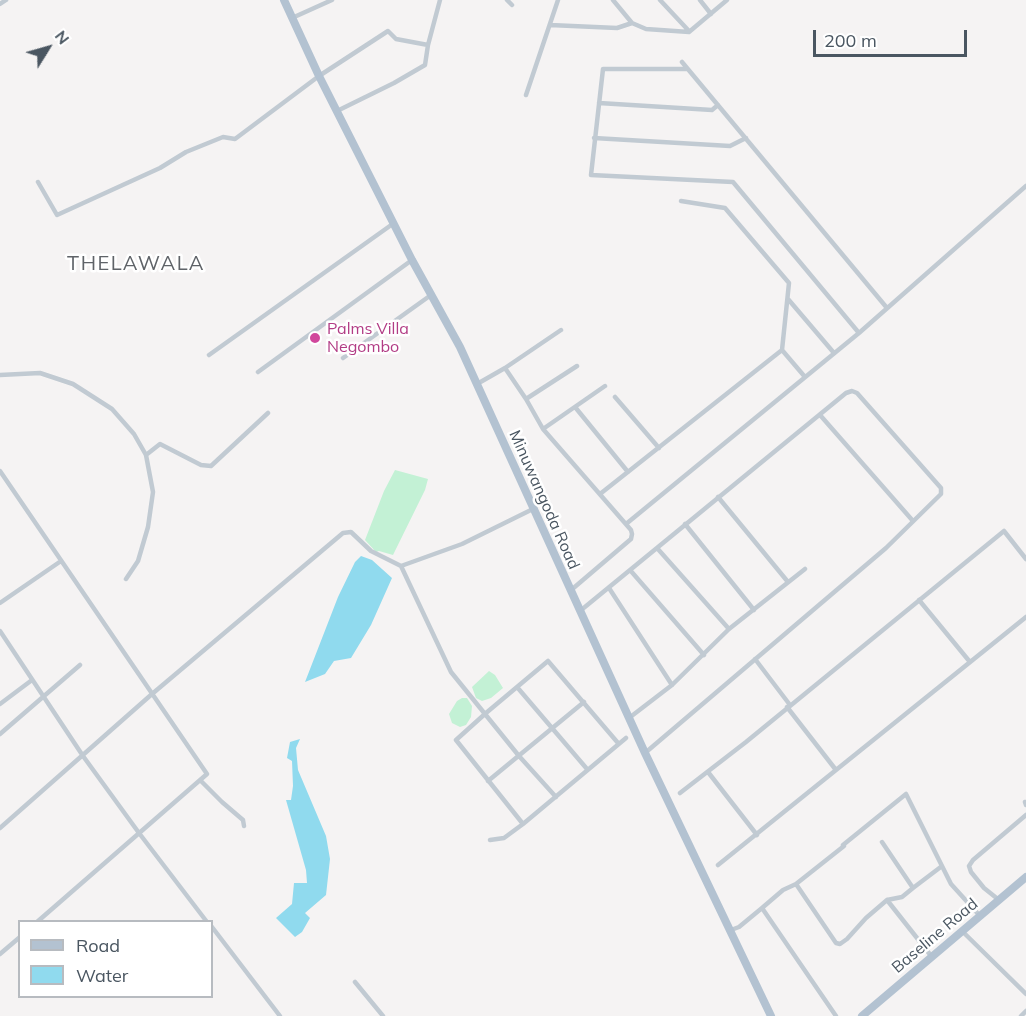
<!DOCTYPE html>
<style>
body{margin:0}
#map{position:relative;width:1026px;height:1016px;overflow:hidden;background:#f5f3f3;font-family:Mulish,sans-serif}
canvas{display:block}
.legend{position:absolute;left:18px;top:920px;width:195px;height:78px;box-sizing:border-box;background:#fff;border:2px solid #b7bbc0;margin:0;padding:8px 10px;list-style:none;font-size:18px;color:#4a5661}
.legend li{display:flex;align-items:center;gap:12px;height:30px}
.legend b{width:30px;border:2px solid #b7bbc0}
.north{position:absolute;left:18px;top:18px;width:60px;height:60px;-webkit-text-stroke:4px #fff;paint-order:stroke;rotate:53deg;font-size:16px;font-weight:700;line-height:24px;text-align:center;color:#4a5661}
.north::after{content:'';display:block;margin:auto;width:21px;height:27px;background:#4a5661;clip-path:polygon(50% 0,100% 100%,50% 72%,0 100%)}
.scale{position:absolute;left:813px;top:30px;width:154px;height:27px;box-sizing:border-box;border:3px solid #4a5661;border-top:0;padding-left:8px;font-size:18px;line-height:21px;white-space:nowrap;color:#4a5661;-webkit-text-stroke:4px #fff;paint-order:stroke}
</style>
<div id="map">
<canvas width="1026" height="1016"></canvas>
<ul class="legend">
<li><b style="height:8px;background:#b3c2d1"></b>Road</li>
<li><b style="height:16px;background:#90daee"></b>Water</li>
</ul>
<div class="north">N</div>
<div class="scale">200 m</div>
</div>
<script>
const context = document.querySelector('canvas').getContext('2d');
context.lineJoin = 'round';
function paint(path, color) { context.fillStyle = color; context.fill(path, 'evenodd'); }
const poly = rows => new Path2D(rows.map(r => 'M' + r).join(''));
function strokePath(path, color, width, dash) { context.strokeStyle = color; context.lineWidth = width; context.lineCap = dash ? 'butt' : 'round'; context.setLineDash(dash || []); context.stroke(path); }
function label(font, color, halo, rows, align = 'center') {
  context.font = font + ' Mulish,sans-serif'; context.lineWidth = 5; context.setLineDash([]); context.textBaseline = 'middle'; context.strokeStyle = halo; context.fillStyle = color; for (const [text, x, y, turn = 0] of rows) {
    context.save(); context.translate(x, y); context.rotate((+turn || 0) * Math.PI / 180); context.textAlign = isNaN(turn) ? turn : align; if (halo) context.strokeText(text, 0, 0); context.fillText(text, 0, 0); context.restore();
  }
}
paint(poly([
 [395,470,428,479,425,490,393,555,379,551,376,552,365,540,384,491],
 [489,671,495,675,503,688,491,698,482,701,476,698,472,687],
 [462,698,467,698,472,706,471,717,466,725,460,727,452,723,449,714,457,701]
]), '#c3f1d5');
paint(poly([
 [361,556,372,560,392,578,371,625,351,658,334,661,325,674,305,682,338,597,355,562],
 [300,739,296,748,298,770,326,836,330,859,326,895,305,913,310,918,302,932,295,937,276,918,292,904,294,883,307,883,306,870,286,800,291,800,293,786,292,761,287,758,290,742]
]), '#90daee');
strokePath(poly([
 [507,0,512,5],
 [613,0,632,23],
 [660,0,689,31],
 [700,0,711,14],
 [0,4,6,0],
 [292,18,332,0],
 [550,25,617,28,632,23,646,29,689,32,727,0],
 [682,62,887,308],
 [687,69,603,69,591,175,733,182,859,333],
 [526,95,558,0],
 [599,103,712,110,718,105],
 [337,111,394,83,425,65,428,45,440,0],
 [594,138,730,146,746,138],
 [38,182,57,215,160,168,186,152,223,137,235,139,319,76,388,31,396,39,428,45],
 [788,299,834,353],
 [561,330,505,368,526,399,543,429,631,530,632,534,631,539,570,591],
 [782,350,805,377],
 [209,355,394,223],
 [343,358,431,295],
 [258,372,412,260],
 [0,375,40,373,73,384,112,409,134,434,146,455,153,492,148,527,138,561,126,579],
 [477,384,505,368],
 [615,397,659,448],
 [526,399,577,366],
 [575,407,628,472],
 [820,415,913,521],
 [543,429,605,386],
 [146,455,160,444,201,465,211,466,268,413],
 [0,471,207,774,37,922],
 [600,494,782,350,789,283,725,208,681,201],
 [718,497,788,582],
 [626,524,859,333,1026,186],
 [685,524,754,610],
 [657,548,729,629],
 [401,566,451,672,519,756,556,797],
 [630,570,704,655],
 [609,588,672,685],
 [919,600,970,662],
 [0,603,61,561],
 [580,611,846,393,852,391,857,393,941,488,941,494,886,548,645,753],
 [0,631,83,756,139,833,207,922],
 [755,659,790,705],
 [517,687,587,769],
 [0,704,32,680],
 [787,707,836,770],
 [629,718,672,685,729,629,805,569],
 [0,734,80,665],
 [708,772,757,835],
 [201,781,222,802,243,820,244,826],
 [488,781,584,702],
 [680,793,746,742,1004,531,1026,559],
 [1025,802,1026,805],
 [523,824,456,740,486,713,548,661,618,743],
 [0,828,152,694,343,533,351,532,371,551,401,566,462,544,535,508],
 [490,840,504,838,523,824,626,738],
 [882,842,913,888,942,866],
 [843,845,906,794,951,884,980,916],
 [844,846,796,884,836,943,840,944,847,939,866,918,887,900,932,957],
 [718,865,1026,617],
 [796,884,783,890,762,908,836,1016],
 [887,900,902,897,913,888],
 [999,900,984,888,971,872,969,866,973,860,1026,815],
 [212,927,280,1016],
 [731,930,739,927,762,908],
 [962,931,1026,994],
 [0,954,20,937],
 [355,982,383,1016],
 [1021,1016,1026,1011]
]), '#c1cad2', 4.5);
strokePath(poly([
 [284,0,319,76,412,260,460,347,645,753,771,1016],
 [862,1016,1026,877]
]), '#b3c2d1', 8);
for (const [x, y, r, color] of [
 [315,338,6,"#d1479c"]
]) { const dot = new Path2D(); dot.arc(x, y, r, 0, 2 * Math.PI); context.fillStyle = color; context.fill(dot); strokePath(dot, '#fff', 2); }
label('16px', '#b23c85', '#fff', [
 ["Palms Villa",327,329],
 ["Negombo",327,347]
], 'left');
label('16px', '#4a5661', '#fff', [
 ["Minuwangoda Road",544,500,66],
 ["Baseline Road",935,936,-40]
]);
context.letterSpacing = '1.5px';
label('20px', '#5f6368', '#fff', [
 ["THELAWALA",136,264]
]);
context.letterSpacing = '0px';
</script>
